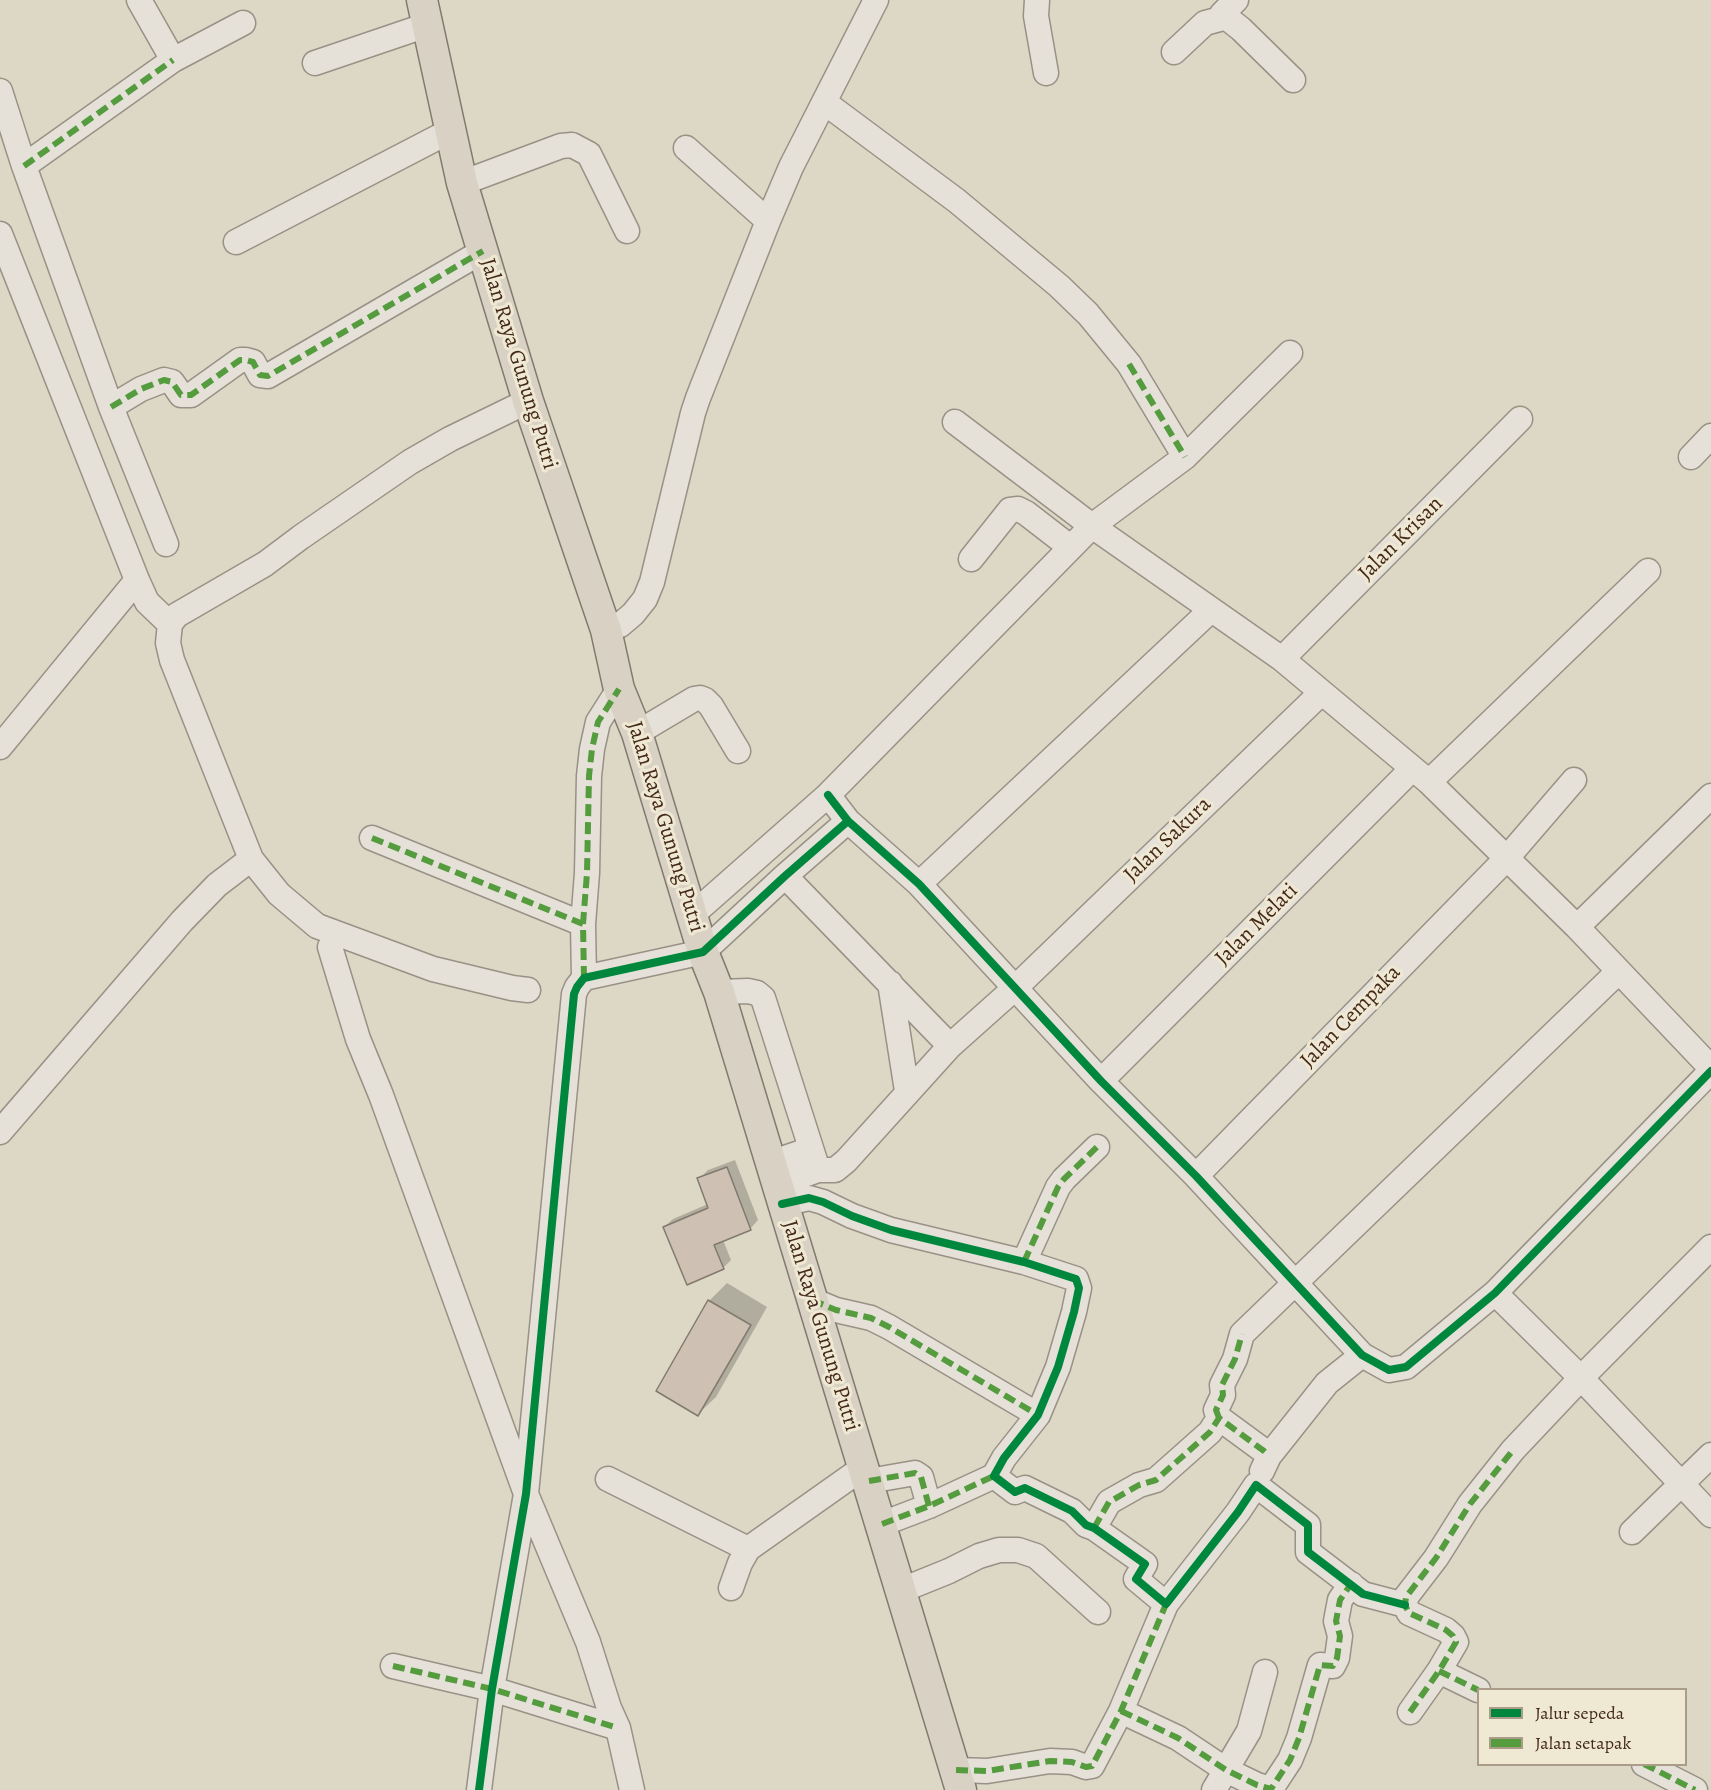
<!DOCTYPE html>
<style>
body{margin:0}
#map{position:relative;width:1711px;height:1790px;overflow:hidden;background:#ddd7c6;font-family:Alegreya,serif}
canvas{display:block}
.legend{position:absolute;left:1477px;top:1688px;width:210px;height:78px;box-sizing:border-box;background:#efe8d3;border:2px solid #ab9c89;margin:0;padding:8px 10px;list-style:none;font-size:18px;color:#44291a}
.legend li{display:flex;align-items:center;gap:12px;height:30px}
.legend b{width:30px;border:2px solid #ab9c89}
</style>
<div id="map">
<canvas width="1711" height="1790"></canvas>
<ul class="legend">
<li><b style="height:8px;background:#00873e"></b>Jalur sepeda</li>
<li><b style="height:8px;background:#549c3e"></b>Jalan setapak</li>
</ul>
</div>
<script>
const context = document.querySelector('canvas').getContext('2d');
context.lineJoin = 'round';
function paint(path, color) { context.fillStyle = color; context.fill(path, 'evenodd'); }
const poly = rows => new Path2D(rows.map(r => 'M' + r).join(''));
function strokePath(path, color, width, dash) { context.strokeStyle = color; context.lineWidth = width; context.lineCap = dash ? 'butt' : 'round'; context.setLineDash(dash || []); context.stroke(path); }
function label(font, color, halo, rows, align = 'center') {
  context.font = font + ' Alegreya,serif'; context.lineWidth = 6; context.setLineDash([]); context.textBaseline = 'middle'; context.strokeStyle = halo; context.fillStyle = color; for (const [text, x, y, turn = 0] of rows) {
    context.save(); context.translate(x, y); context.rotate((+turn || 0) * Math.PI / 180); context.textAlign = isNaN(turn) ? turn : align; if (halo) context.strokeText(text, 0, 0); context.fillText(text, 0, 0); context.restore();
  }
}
paint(poly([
 [735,1160,758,1220,750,1229,723,1240,731,1260,723,1268,664,1227,673,1219,708,1204,699,1179,708,1170],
 [727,1283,767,1307,716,1397,698,1414,709,1301]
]), '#0003');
const building = poly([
 [727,1167,751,1230,714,1245,724,1269,687,1285,663,1227,708,1208,697,1178,727,1167],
 [708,1300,751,1325,698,1416,656,1391,708,1300]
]);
paint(building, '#cec0b3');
strokePath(building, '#817a6f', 1.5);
const minor = poly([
 [139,0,173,60,243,23],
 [1037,0,1036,16,1046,73],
 [1222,14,1241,29,1293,80],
 [1174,52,1205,23,1220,19,1222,14,1236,0],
 [315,63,427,25],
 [0,91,24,166,111,407,166,544],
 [824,102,957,201,1059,286,1088,314,1129,364,1185,457],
 [686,148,768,221],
 [24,166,173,60],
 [462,183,561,146,572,145,589,154,627,231],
 [0,234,137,580,147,602,170,624],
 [236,242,450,131],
 [111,407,141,389,164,380,172,382,181,395,191,395,240,360,246,360,253,362,260,375,268,376,483,251],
 [955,422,1092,526,1282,659,1429,782,1577,927,1711,1068],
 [1691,457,1711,436],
 [971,559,1010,510,1018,509,1026,513,1070,547],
 [606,630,620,625,633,614,645,599,652,582,693,413,698,398,768,221,791,167,876,0],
 [1282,659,1520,419],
 [637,733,694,699,700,698,705,700,711,706,738,751],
 [0,747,137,580],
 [1429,782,1648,571],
 [828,795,848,821,919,884,1101,1081,1196,1176,1362,1355,1389,1370,1406,1367,1495,1293,1711,1071],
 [372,838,583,924],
 [785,876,950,1046],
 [919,884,1211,610],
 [692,915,828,795,1092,526,1185,457,1290,353],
 [1577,927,1711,796],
 [330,947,358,1039,381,1095,526,1494,588,1642,609,1708,618,1728,632,1790],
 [584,978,583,924,587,873,589,776,592,749,598,722,619,689],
 [890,983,907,1091],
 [528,990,512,988,433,969,317,926,279,894,251,859,172,660,168,643,170,624,177,615,265,564,301,537,410,462,450,439,528,401],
 [719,992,748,991,757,993,763,998,818,1170,835,1170,846,1161,950,1046,1015,988,1321,693],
 [1101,1081,1412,769],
 [0,1132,182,921,217,885,251,859],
 [770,1163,811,1149],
 [1196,1176,1506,859,1574,780],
 [776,1185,818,1170],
 [782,1204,809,1198,823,1202,852,1216,891,1230,1024,1262,1076,1279,1079,1288,1074,1312,1058,1367,1038,1415,1004,1458,994,1476,1015,1492,1025,1488,1072,1511,1086,1525,1094,1528,1145,1564,1136,1579,1166,1604,1238,1512,1256,1485,1308,1525,1308,1552,1363,1594,1405,1605],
 [1024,1262,1058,1187,1064,1179,1097,1147],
 [1495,1293,1581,1378,1711,1515],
 [812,1300,836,1310,871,1318,889,1327,1038,1415],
 [1219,1418,1216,1410,1223,1395,1222,1385,1235,1359,1242,1334,1618,972],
 [1262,1471,1269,1456,1327,1383,1362,1355],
 [608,1479,748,1549],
 [869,1481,915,1473,921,1477,929,1506],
 [882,1524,929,1506,994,1476],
 [1094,1528,1109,1502,1139,1485,1156,1480,1210,1432,1219,1418,1264,1451,1269,1456],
 [1632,1532,1711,1455],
 [731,1588,740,1563,748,1549,864,1467],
 [902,1590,949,1571,979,1556,999,1550,1018,1550,1036,1556,1098,1612],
 [393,1666,492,1689,618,1728],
 [1439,1671,1478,1690],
 [1121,1711,1178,1738,1226,1770,1257,1785,1271,1789,1290,1760,1299,1738,1320,1665,1333,1666,1337,1658,1340,1636,1336,1621,1340,1600,1351,1584],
 [1410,1712,1439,1671,1456,1642,1453,1636,1446,1630,1409,1613,1405,1605,1406,1597,1436,1558,1470,1504,1513,1450,1581,1378,1711,1247],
 [1644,1764,1695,1790],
 [956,1770,987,1771,1050,1761,1072,1762,1086,1767,1092,1766,1121,1711,1166,1604],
 [479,1790,492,1689,526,1494,574,994,577,987,584,978,703,952,785,876,848,821],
 [1214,1790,1249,1731,1265,1672]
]);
const major = poly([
 [422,0,462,183,528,401,606,630,619,689,637,733,703,952,719,992,961,1790]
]);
strokePath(minor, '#989185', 27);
strokePath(major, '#817a6f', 33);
strokePath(minor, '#e5e1d9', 24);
strokePath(major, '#d9d2c4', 30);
strokePath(poly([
 [24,166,173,60],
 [1129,364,1185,457],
 [111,407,141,389,164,380,172,382,181,395,191,395,240,360,246,360,253,362,260,375,268,376,483,251],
 [372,838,583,924],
 [584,978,583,924,587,873,589,776,592,749,598,722,619,689],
 [1024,1262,1058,1187,1064,1179,1097,1147],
 [812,1300,836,1310,871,1318,889,1327,1038,1415],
 [1219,1418,1216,1410,1223,1395,1222,1385,1235,1359,1242,1334],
 [869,1481,915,1473,921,1477,929,1506],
 [882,1524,929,1506,994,1476],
 [1094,1528,1109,1502,1139,1485,1156,1480,1210,1432,1219,1418,1264,1451,1269,1456],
 [393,1666,492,1689,618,1728],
 [1439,1671,1478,1690],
 [1121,1711,1178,1738,1226,1770,1257,1785,1271,1789,1290,1760,1299,1738,1320,1665,1333,1666,1337,1658,1340,1636,1336,1621,1340,1600,1351,1584],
 [1410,1712,1439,1671,1456,1642,1453,1636,1446,1630,1409,1613,1405,1605,1406,1597,1436,1558,1470,1504,1513,1450],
 [1644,1764,1695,1790],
 [956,1770,987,1771,1050,1761,1072,1762,1086,1767,1092,1766,1121,1711,1166,1604]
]), '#549c3e', 6, [12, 6]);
strokePath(poly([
 [828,795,848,821,919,884,1101,1081,1196,1176,1362,1355,1389,1370,1406,1367,1495,1293,1711,1071],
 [782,1204,809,1198,823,1202,852,1216,891,1230,1024,1262,1076,1279,1079,1288,1074,1312,1058,1367,1038,1415,1004,1458,994,1476,1015,1492,1025,1488,1072,1511,1086,1525,1094,1528,1145,1564,1136,1579,1166,1604,1238,1512,1256,1485,1308,1525,1308,1552,1363,1594,1405,1605],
 [479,1790,492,1689,526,1494,574,994,577,987,584,978,703,952,785,876,848,821]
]), '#00873e', 8);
label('22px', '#44291a', '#efe8d3', [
 ["Jalan Raya Gunung Putri",518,364,73],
 ["Jalan Krisan",1401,539,-45],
 ["Jalan Raya Gunung Putri",665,827,73],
 ["Jalan Sakura",1168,840,-44],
 ["Jalan Melati",1257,925,-45],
 ["Jalan Cempaka",1351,1017,-46],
 ["Jalan Raya Gunung Putri",820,1326,73]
]);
</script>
